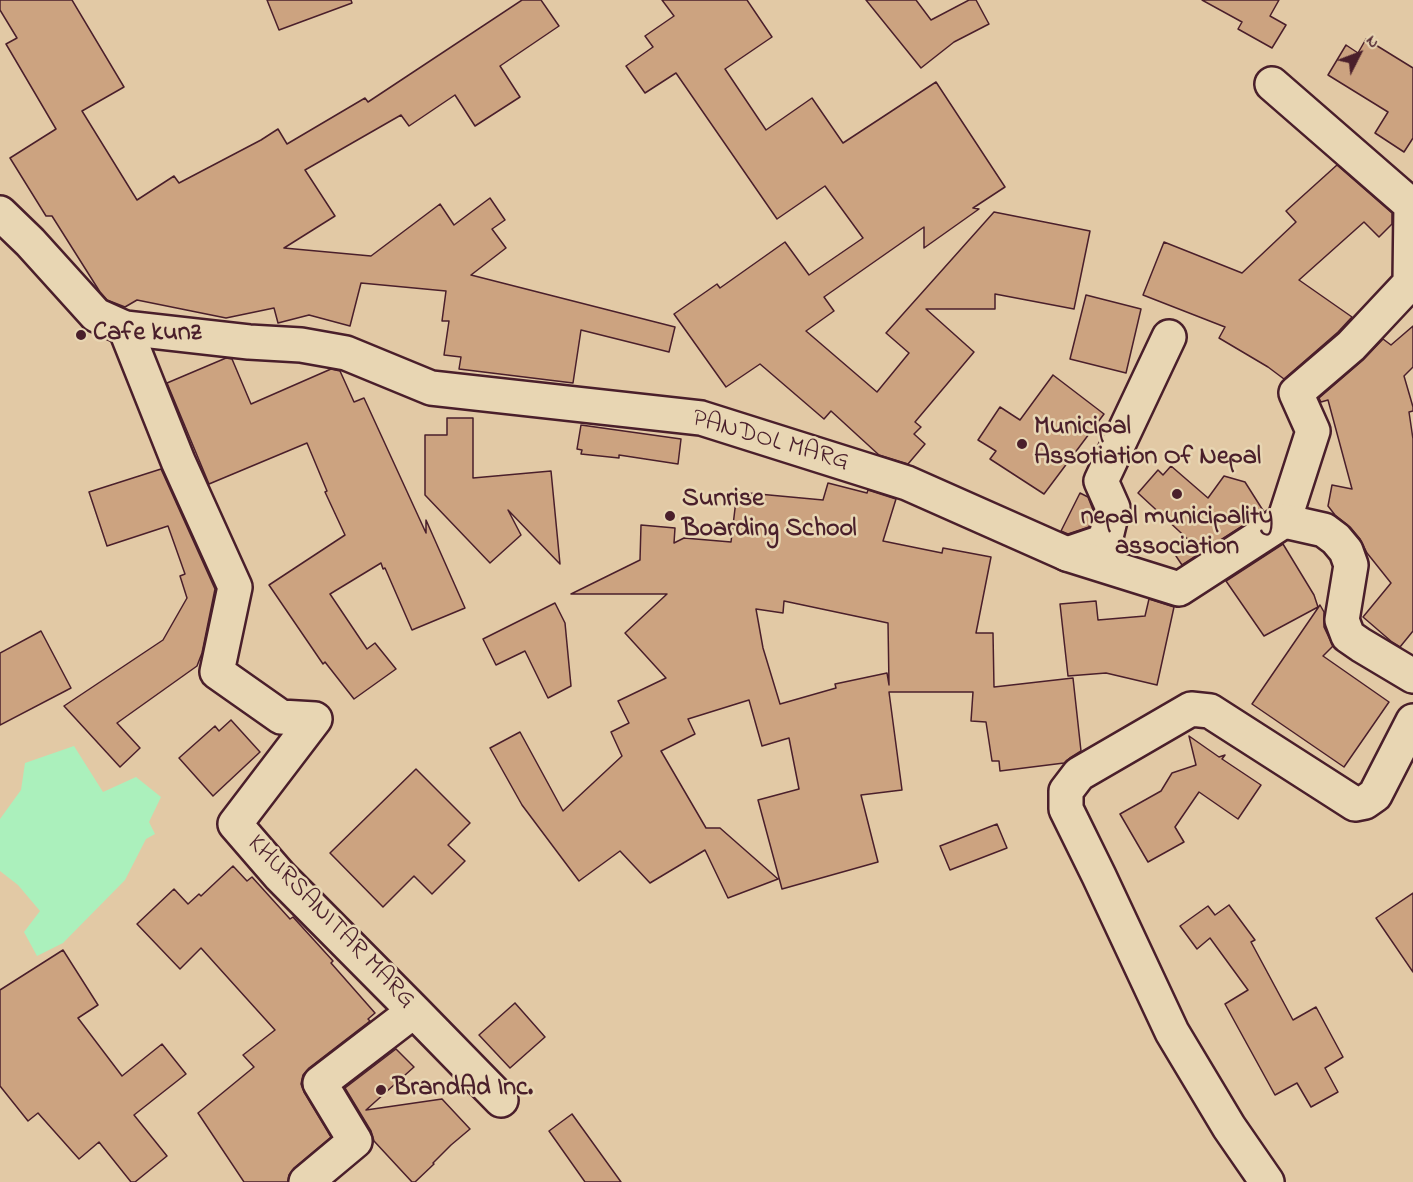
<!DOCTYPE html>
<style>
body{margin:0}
#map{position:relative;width:1413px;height:1182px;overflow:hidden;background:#e2c9a5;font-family:"Indie Flower",sans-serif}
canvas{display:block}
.north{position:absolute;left:1329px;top:24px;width:60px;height:60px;-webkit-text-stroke:4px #e8d6b3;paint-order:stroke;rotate:48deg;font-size:16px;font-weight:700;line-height:24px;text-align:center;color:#4a1f2b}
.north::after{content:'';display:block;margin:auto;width:21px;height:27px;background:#4a1f2b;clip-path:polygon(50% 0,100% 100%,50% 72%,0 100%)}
</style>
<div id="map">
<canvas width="1413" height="1182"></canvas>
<div class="north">N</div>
</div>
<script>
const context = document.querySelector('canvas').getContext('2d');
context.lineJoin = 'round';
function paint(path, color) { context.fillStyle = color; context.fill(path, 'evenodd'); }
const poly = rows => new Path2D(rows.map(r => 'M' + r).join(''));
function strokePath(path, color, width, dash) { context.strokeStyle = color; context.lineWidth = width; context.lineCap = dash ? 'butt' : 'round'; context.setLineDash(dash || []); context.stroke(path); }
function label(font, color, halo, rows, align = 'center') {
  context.font = font + ' "Indie Flower",sans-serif'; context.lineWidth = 5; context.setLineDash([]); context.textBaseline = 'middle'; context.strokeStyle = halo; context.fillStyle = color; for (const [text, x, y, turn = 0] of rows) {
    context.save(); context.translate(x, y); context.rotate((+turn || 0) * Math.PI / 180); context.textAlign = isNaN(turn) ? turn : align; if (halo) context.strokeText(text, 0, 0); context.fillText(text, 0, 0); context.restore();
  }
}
paint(poly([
 [74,746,103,792,136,777,161,797,149,822,155,834,146,839,125,880,63,943,37,956,24,932,40,911,18,885,0,871,0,819,21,790,25,763]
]), '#abf0bc');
const building = poly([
 [0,0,72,0,124,87,82,111,137,200,174,176,179,183,261,140,278,129,287,144,365,98,368,102,522,0,541,0,559,26,500,66,520,97,475,126,455,95,409,126,401,115,305,170,335,216,284,248,371,256,440,204,454,225,490,198,505,220,492,229,506,248,471,275,675,327,669,352,581,330,573,383,459,369,461,357,444,355,449,321,442,321,446,291,361,283,350,326,309,315,278,323,274,308,226,318,137,300,125,307,107,300,100,292,52,216,46,216,10,158,56,129,6,44,17,38,0,10,0,0],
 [267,0,351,0,352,3,279,30,267,0],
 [662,0,747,0,772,37,725,69,766,130,812,98,843,143,936,82,1005,187,973,208,979,209,924,248,924,227,824,297,834,311,806,331,877,392,909,353,886,333,994,212,1090,231,1074,309,995,294,995,309,926,309,974,352,915,422,921,427,914,434,925,444,908,464,879,455,831,411,824,419,760,364,726,387,674,314,717,284,720,288,785,242,809,275,863,238,825,186,777,219,676,73,645,93,626,66,653,47,645,36,674,16,662,0],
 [866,0,916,0,931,20,969,0,976,0,989,24,954,42,921,68,866,0],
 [1202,0,1279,0,1270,16,1286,25,1272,48,1238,29,1242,22,1202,0],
 [1366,39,1413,68,1413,138,1404,152,1375,133,1388,112,1328,75,1346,45,1358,53,1366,39],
 [1337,165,1392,213,1392,224,1379,237,1364,222,1299,280,1352,317,1338,332,1284,379,1268,367,1219,338,1225,327,1143,295,1164,242,1242,273,1296,222,1286,211,1337,165],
 [1086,295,1141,309,1126,373,1070,359,1086,295],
 [1413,326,1413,367,1404,376,1413,407,1413,411,1409,412,1413,439,1413,631,1400,647,1392,642,1363,617,1391,583,1367,553,1360,539,1350,527,1335,515,1328,506,1332,485,1352,489,1328,400,1321,402,1319,398,1363,360,1383,339,1391,345,1413,326],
 [226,358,232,359,251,404,331,369,340,371,354,402,364,398,426,533,426,520,465,608,412,630,385,568,383,569,381,563,330,594,367,649,375,643,396,669,354,699,325,662,323,664,269,585,345,535,325,492,327,491,307,443,209,484,167,383,226,358],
 [1053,375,1104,414,1044,494,990,459,996,451,978,440,1000,407,1020,420,1053,375],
 [447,418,473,418,473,478,551,471,560,564,508,510,521,535,490,563,425,495,425,435,447,435,447,418],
 [581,425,681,439,678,464,619,455,619,458,581,454,582,450,577,449,581,425],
 [1171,466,1208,498,1224,476,1245,482,1264,512,1182,565,1176,556,1193,544,1138,493,1158,470,1163,475,1171,466],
 [161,469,215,589,202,653,197,666,117,723,140,748,120,767,64,706,163,640,187,598,180,576,185,574,168,526,107,546,89,492,161,469],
 [828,483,867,493,868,490,896,499,883,541,942,553,943,548,991,557,976,633,993,633,994,687,1073,678,1081,751,1070,758,1064,763,1000,771,999,761,992,761,986,722,971,721,973,692,889,692,902,790,861,795,878,862,782,889,758,800,799,789,789,738,762,746,749,700,688,719,695,734,661,751,706,828,720,828,778,879,728,898,705,850,650,883,620,851,579,881,522,805,490,748,520,732,563,811,622,756,611,732,629,723,618,701,666,678,625,633,667,594,571,594,640,560,641,525,675,528,674,543,684,538,731,542,737,492,823,500,828,483],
 [784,601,888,623,889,685,887,673,835,684,836,688,780,704,763,648,756,609,783,613,784,601],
 [1080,493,1088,497,1093,510,1089,527,1068,534,1061,531,1080,493],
 [1283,544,1314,595,1318,607,1264,636,1226,581,1283,544],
 [1149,599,1174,607,1157,685,1106,673,1068,676,1060,604,1096,601,1098,620,1145,616,1149,599],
 [555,603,565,623,571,686,548,698,525,651,496,665,483,639,555,603],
 [1320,605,1324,612,1324,627,1333,646,1323,656,1389,702,1344,767,1252,704,1320,605],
 [41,631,71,688,0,725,0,653,41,631],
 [231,720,260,752,213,796,179,758,215,726,219,731,231,720],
 [1189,736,1219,757,1225,755,1222,759,1261,785,1238,819,1199,792,1175,827,1184,842,1148,862,1120,814,1161,791,1172,773,1196,765,1189,736],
 [416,769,470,823,448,845,465,861,432,894,414,876,383,907,330,853,416,769],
 [997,824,1007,848,950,870,940,846,997,824],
 [233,866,247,881,252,877,290,919,293,917,333,961,331,963,375,1013,368,1019,370,1021,309,1068,303,1075,301,1084,304,1092,331,1137,294,1168,289,1175,288,1182,244,1182,198,1113,254,1067,243,1055,275,1030,201,948,180,969,137,924,174,889,188,904,199,894,201,896,233,866],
 [1413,893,1413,972,1376,918,1413,893],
 [1229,905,1255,940,1251,942,1293,1020,1316,1007,1343,1057,1325,1068,1338,1092,1311,1107,1297,1083,1275,1095,1225,1004,1248,990,1210,938,1197,949,1180,926,1208,906,1215,915,1229,905],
 [63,950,98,1005,78,1018,122,1076,162,1044,186,1074,134,1115,167,1156,135,1182,131,1182,99,1142,79,1159,38,1113,28,1121,0,1086,0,990,63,950],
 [515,1003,545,1037,510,1068,479,1035,515,1003],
 [396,1049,414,1067,366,1110,442,1099,470,1129,451,1145,433,1163,434,1164,415,1182,412,1182,374,1141,371,1131,345,1088,396,1049],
 [572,1114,621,1182,585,1182,549,1131,572,1114]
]);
paint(building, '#cca380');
strokePath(building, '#4a1f2b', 1.5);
const minor = poly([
 [1272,84,1411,205,1410,283,1351,346,1296,393,1313,431,1284,521],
 [125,328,178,461,235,587,217,672,281,717,315,719,235,824,280,876,414,1011,501,1100],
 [1067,554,1105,541,1113,508,1101,481,1169,337],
 [306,1182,355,1141,320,1083,414,1011]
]);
const tertiary = poly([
 [0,213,30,242,96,315,125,328,249,342,301,345,346,353,431,388,701,418,907,483,1067,554,1179,589,1284,521,1324,530,1336,539,1346,551,1351,565,1342,620,1348,636,1361,645,1413,676],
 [1267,1182,1229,1127,1172,1032,1099,876,1066,809,1066,791,1079,774,1191,709,1210,711,1355,804,1365,802,1375,795,1413,721]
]);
strokePath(minor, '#4a1f2b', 38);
strokePath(tertiary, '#4a1f2b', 38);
strokePath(minor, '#e8d6b3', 33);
strokePath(tertiary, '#e8d6b3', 33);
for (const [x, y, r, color] of [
 [81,335,6,"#4a1f2b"],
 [1022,444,6,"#4a1f2b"],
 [1177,494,6,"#4a1f2b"],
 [670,516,6,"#4a1f2b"],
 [381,1090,6,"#4a1f2b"]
]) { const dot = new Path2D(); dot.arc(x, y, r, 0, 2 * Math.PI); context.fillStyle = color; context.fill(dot); strokePath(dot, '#e8d6b3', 2); }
label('bold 26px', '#4a1f2b', '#e8d6b3', [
 ["Cafe kunz",93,335],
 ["Municipal",1034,429],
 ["Assotiation Of Nepal",1034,459],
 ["Sunrise",682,501],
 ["Boarding School",682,531],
 ["nepal municipality",1177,519,"center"],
 ["association",1177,549,"center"],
 ["BrandAd Inc.",393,1090]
], 'left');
label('26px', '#4a1f2b', '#e8d6b3', [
 ["PANDOL MARG",770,442,16],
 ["KHURSANITAR MARG",330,923,46]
]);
</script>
